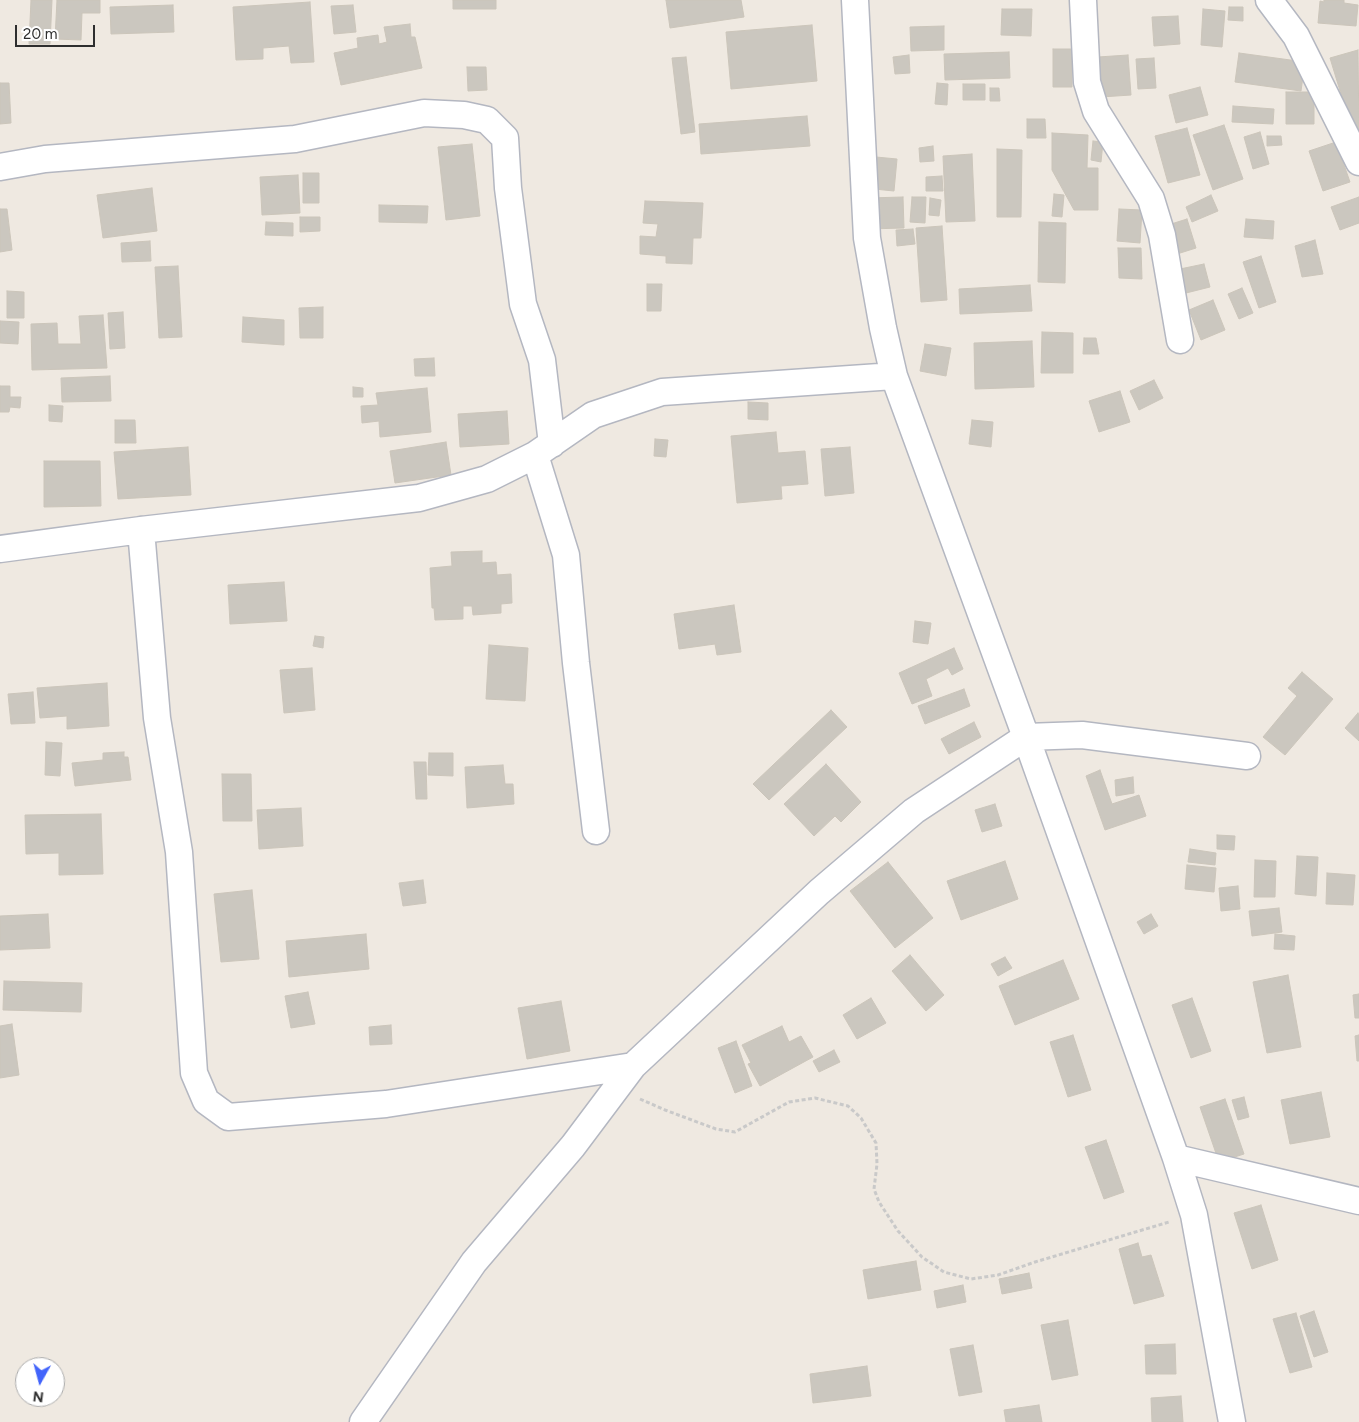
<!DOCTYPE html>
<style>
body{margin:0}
#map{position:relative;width:1359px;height:1422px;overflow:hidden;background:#efe9e1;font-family:Figtree,sans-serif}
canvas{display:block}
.north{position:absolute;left:15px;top:1357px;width:50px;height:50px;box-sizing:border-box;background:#fff;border:1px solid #ababab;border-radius:50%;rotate:187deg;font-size:14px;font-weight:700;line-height:20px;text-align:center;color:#2e2e2e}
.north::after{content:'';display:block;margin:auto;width:18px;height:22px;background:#4264fb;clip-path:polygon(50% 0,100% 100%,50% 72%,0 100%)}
.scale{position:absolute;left:15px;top:25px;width:80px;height:22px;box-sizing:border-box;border:2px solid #2e2e2e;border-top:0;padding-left:6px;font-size:15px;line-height:18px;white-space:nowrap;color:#2e2e2e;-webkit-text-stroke:4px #fff;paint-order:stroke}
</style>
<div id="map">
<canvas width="1359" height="1422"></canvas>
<div class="north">N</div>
<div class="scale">20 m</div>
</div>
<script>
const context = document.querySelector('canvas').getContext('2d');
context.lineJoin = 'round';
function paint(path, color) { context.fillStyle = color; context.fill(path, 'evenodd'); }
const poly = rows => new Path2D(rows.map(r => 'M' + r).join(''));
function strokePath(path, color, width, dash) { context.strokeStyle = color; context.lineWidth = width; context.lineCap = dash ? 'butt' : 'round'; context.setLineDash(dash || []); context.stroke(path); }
const building = poly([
 [31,0,52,0,50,44,29,44,31,0],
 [57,0,100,0,100,13,82,13,81,40,55,39,57,0],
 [453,0,496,0,496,9,453,9,453,0],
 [666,0,741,0,744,17,670,28,666,0],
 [1324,0,1344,0,1344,3,1358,5,1356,26,1318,23,1320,1,1324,2,1324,0],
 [310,2,314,62,291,63,289,46,263,48,263,59,236,60,233,7,310,2],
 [173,5,174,32,111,34,110,7,173,5],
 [353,5,356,32,334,34,331,6,353,5],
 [1229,7,1243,7,1243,21,1228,20,1229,7],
 [1002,9,1032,9,1031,36,1001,35,1002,9],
 [1203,9,1225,11,1222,47,1201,45,1203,9],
 [1178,16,1180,44,1154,46,1152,17,1178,16],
 [410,24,411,37,415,37,422,68,341,85,334,53,358,48,357,38,378,35,379,44,387,42,384,27,410,24],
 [812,25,817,81,731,89,726,32,812,25],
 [944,26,944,50,911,51,910,27,944,26],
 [1053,49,1072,49,1072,87,1053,87,1053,49],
 [1358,50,1359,139,1355,140,1330,58,1358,50],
 [1009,52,1010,78,945,80,944,54,1009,52],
 [1239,53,1305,62,1301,91,1235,82,1239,53],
 [909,55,910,73,895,74,893,57,909,55],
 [1128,55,1131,95,1101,97,1098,57,1128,55],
 [686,57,695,132,681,134,672,58,686,57],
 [1154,58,1156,88,1138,89,1136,59,1154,58],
 [467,67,486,67,487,90,468,91,467,67],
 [0,83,9,83,11,123,0,124,0,83],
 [937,83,948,84,947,105,935,104,937,83],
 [963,84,985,84,985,100,963,100,963,84],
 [1200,87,1208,115,1176,123,1169,95,1200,87],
 [990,88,999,88,1000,101,990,101,990,88],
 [1286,92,1314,92,1314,124,1286,124,1286,92],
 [1233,106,1274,109,1273,124,1232,122,1233,106],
 [807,116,810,146,701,154,699,124,807,116],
 [1027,119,1045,119,1046,138,1027,138,1027,119],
 [1224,125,1243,179,1213,190,1193,135,1224,125],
 [1187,128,1200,175,1168,183,1155,136,1187,128],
 [1260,132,1269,164,1253,169,1244,137,1260,132],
 [1052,133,1088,135,1087,168,1098,168,1098,210,1074,210,1052,170,1052,133],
 [1267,136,1281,136,1282,145,1267,146,1267,136],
 [1093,141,1103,142,1101,162,1091,160,1093,141],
 [1336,142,1350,182,1323,191,1309,151,1336,142],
 [472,144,480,216,446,220,438,147,472,144],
 [933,146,934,161,920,162,919,148,933,146],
 [997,149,1022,150,1021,217,997,217,997,149],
 [972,154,975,221,946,222,943,156,972,154],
 [876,157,897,159,894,191,874,189,876,157],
 [303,173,319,173,319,203,303,203,303,173],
 [298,175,300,213,262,215,260,177,298,175],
 [942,176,943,191,926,191,926,177,942,176],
 [152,188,157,231,103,238,97,195,152,188],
 [1054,194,1064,195,1062,217,1052,216,1054,194],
 [1211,195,1218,211,1192,222,1186,207,1211,195],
 [903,197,904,228,868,229,867,198,903,197],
 [912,197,926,197,925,223,910,222,912,197],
 [1359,197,1359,223,1340,230,1331,207,1359,197],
 [930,198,941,200,939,216,929,215,930,198],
 [645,201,703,203,701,238,693,238,692,264,666,263,666,256,640,254,640,236,656,237,658,224,643,223,645,201],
 [379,205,428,206,427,223,379,222,379,205],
 [0,209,7,209,12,250,0,252,0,209],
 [1119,209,1142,210,1140,243,1117,241,1119,209],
 [300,217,320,217,320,231,300,232,300,217],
 [1187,219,1196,248,1177,254,1168,225,1187,219],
 [1246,219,1274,221,1273,239,1244,237,1246,219],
 [266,222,293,223,293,236,265,235,266,222],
 [1039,222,1066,223,1065,283,1038,282,1039,222],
 [942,226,947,300,921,302,916,228,942,226],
 [913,229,915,244,897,246,896,230,913,229],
 [1315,240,1323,274,1302,277,1295,246,1315,240],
 [150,241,151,261,122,262,121,243,150,241],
 [1118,248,1141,248,1142,279,1119,278,1118,248],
 [1261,256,1276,302,1259,308,1243,262,1261,256],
 [1204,264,1210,287,1186,293,1180,269,1204,264],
 [178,266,182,337,159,338,155,267,178,266],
 [647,284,662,284,661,311,647,311,647,284],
 [1030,285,1032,311,960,314,959,289,1030,285],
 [1242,288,1253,313,1239,319,1228,294,1242,288],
 [7,291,24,292,24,318,7,318,7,291],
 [1213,300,1225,330,1201,340,1189,310,1213,300],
 [323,307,323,338,300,338,299,308,323,307],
 [123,312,125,348,110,349,108,313,123,312],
 [103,315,107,368,32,370,31,324,57,323,58,344,81,344,79,316,103,315],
 [243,317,284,320,284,345,242,342,243,317],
 [0,321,19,322,18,344,0,343,0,321],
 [1042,332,1073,333,1073,373,1041,373,1042,332],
 [1084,338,1096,338,1099,354,1083,354,1084,338],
 [1032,341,1034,387,975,389,974,343,1032,341],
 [925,344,951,348,946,376,920,371,925,344],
 [434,358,435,376,415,376,414,359,434,358],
 [110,376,111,401,62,402,61,378,110,376],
 [1154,380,1163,398,1139,410,1130,391,1154,380],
 [0,386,10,386,10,397,21,397,20,408,10,407,9,412,0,412,0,386],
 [353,387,363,388,363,397,353,397,353,387],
 [427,388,431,432,380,437,379,421,362,423,361,406,378,405,376,393,427,388],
 [1120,391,1130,422,1099,432,1089,401,1120,391],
 [748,402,768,403,768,420,748,419,748,402],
 [49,405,63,406,62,422,49,421,49,405],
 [507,411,509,444,460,447,458,414,507,411],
 [115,420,135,420,136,443,115,443,115,420],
 [972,420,993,422,991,447,969,444,972,420],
 [776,432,778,453,805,451,808,484,781,486,782,499,737,503,731,436,776,432],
 [655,439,668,440,666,457,654,456,655,439],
 [446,442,451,475,395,483,390,451,446,442],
 [188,447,191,495,118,499,114,452,188,447],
 [850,447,854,493,825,496,821,449,850,447],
 [44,461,100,461,101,506,44,507,44,461],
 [482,551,482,563,496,562,497,575,511,574,512,603,501,604,501,613,473,615,472,606,463,606,463,619,435,620,434,608,432,608,430,568,452,566,451,552,482,551],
 [284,582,287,621,230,624,228,585,284,582],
 [734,605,741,652,717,655,715,644,679,649,674,614,734,605],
 [915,621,931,623,928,644,913,642,915,621],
 [315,636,324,637,323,648,313,646,315,636],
 [489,645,528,648,525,701,486,699,489,645],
 [954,648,963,669,952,675,948,668,926,679,932,696,912,704,899,673,954,648],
 [312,668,315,710,284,713,280,670,312,668],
 [1302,672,1333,699,1285,755,1263,737,1297,696,1288,688,1302,672],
 [107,683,109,726,67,729,67,716,40,718,37,688,107,683],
 [964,689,970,706,925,724,918,706,964,689],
 [33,692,35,723,11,724,8,694,33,692],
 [831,710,847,727,769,800,753,784,831,710],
 [1358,713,1359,715,1359,741,1345,728,1358,713],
 [974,722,981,737,949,754,941,739,974,722],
 [46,742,62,743,60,776,45,775,46,742],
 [124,752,124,757,128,757,131,780,75,786,72,763,103,760,103,753,124,752],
 [429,753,453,753,453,776,428,775,429,753],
 [414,762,426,762,427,799,416,799,414,762],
 [826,764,861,802,841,822,835,816,814,836,784,804,826,764],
 [503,765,505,784,513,784,514,804,467,808,465,767,503,765],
 [1100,770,1112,804,1139,795,1146,816,1105,830,1086,776,1100,770],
 [222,774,251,774,252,821,223,821,222,774],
 [1133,777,1134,793,1116,796,1115,780,1133,777],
 [995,804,1002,826,982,832,975,810,995,804],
 [301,808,303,846,259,849,257,810,301,808],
 [101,814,103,874,59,875,59,853,26,854,25,815,101,814],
 [1217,835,1235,836,1234,850,1217,849,1217,835],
 [1190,849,1216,853,1215,865,1188,862,1190,849],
 [1297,856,1318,857,1316,896,1295,894,1297,856],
 [1255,860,1276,861,1275,897,1254,897,1255,860],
 [1005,861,1018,899,961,920,947,881,1005,861],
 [888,862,933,918,895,948,850,891,888,862],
 [1187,865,1216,868,1214,892,1185,889,1187,865],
 [1327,873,1355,875,1353,905,1326,904,1327,873],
 [423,880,426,903,403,906,399,883,423,880],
 [1238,886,1240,909,1221,911,1219,888,1238,886],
 [252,890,259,959,221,962,214,894,252,890],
 [1279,908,1282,932,1252,936,1249,911,1279,908],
 [48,914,50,948,0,950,0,916,48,914],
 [1151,914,1158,926,1144,934,1137,922,1151,914],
 [366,934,369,969,289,977,286,941,366,934],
 [1275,934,1295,936,1294,950,1274,949,1275,934],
 [910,955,944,995,926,1011,892,971,910,955],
 [1005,957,1012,968,998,976,991,964,1005,957],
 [1063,960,1079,999,1015,1025,999,986,1063,960],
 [1288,975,1301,1047,1267,1053,1253,982,1288,975],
 [4,981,82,983,81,1012,3,1010,4,981],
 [308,992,315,1024,291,1028,285,996,308,992],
 [1359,994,1359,1018,1355,1018,1353,995,1359,994],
 [871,998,886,1023,857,1039,843,1015,871,998],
 [1192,998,1211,1051,1191,1058,1172,1005,1192,998],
 [561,1001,570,1051,527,1059,518,1008,561,1001],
 [12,1024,19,1075,0,1078,0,1026,12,1024],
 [391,1025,392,1044,370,1045,369,1027,391,1025],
 [782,1026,789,1042,801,1036,813,1057,760,1086,748,1064,751,1063,742,1045,782,1026],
 [1073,1035,1091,1090,1068,1097,1050,1042,1073,1035],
 [1359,1035,1359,1061,1357,1061,1355,1036,1359,1035],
 [736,1041,752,1086,735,1093,718,1048,736,1041],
 [834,1050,840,1062,819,1072,813,1061,834,1050],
 [1321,1092,1330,1137,1290,1144,1281,1100,1321,1092],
 [1244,1097,1249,1117,1238,1120,1232,1100,1244,1097],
 [1225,1099,1244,1154,1219,1162,1200,1107,1225,1099],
 [1106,1140,1124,1192,1104,1199,1085,1147,1106,1140],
 [1261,1205,1278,1260,1252,1269,1234,1213,1261,1205],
 [1138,1243,1142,1257,1151,1255,1164,1296,1134,1304,1119,1249,1138,1243],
 [916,1261,921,1290,868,1299,863,1270,916,1261],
 [1029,1273,1032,1288,1002,1294,999,1279,1029,1273],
 [963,1285,966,1302,937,1308,934,1291,963,1285],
 [1314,1311,1328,1352,1314,1357,1300,1316,1314,1311],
 [1296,1313,1312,1367,1290,1373,1273,1319,1296,1313],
 [1068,1320,1078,1375,1052,1380,1041,1325,1068,1320],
 [1175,1344,1176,1374,1146,1374,1145,1345,1175,1344],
 [973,1345,982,1392,959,1396,950,1349,973,1345],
 [867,1366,871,1396,813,1403,810,1374,867,1366],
 [1181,1396,1183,1422,1152,1422,1151,1398,1181,1396],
 [1039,1405,1042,1422,1006,1422,1004,1410,1039,1405]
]);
paint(building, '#cbc7bf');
strokePath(building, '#cbc5ba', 1);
const street = poly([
 [855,0,867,238,883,328,894,376,1026,737,1176,1158,1194,1215,1232,1422],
 [1083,0,1087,82,1096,111,1151,199,1162,235,1180,340],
 [1269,0,1296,36,1359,162],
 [0,167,45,159,295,139,424,113,464,115,487,120,505,138,508,188,523,304,542,360,552,444],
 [535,455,566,555,576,663,596,831],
 [141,530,157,718,179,852,194,1073,206,1101,228,1117,386,1104,633,1066],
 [0,549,141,530,419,498,487,479,535,455,593,415,662,392,894,376],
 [1176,1158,1359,1201],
 [363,1422,474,1262,573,1146,633,1066,819,892,914,811,1026,737,1082,735,1247,756]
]);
strokePath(street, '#b4b7c1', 29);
strokePath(poly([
 [640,1099,665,1110,716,1129,735,1132,789,1102,815,1098,848,1106,861,1118,876,1143,877,1164,874,1189,879,1202,898,1231,922,1257,944,1272,971,1279,998,1275,1035,1262,1169,1222]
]), '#c9c9c9', 3, [4, 2.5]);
strokePath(street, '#fff', 26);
</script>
